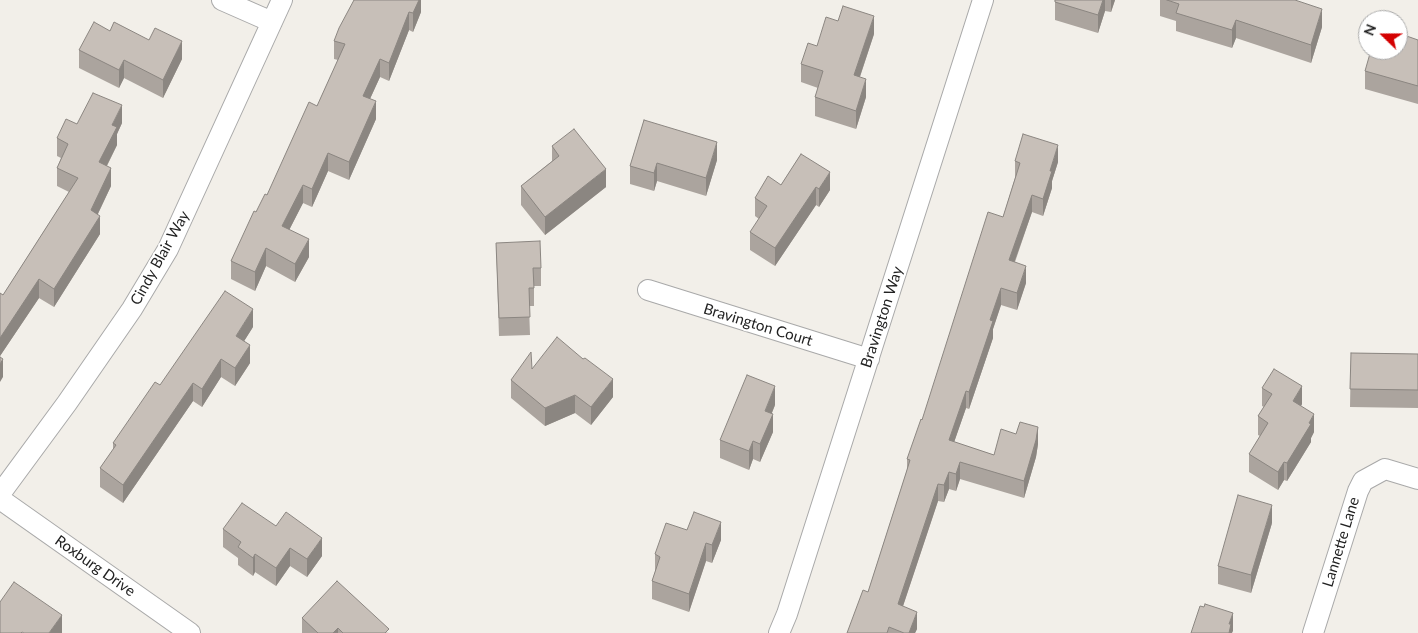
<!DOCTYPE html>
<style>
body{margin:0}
#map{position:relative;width:1418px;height:633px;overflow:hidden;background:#f2efe9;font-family:Lato,sans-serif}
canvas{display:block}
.north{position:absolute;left:1358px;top:10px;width:50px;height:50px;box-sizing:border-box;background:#fff;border:1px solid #a7a7a7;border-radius:50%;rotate:292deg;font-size:14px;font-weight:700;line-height:20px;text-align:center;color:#222}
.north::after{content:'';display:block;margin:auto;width:18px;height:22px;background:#d40000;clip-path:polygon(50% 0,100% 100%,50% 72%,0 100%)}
</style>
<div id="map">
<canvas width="1418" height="633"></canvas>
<div class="north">N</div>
</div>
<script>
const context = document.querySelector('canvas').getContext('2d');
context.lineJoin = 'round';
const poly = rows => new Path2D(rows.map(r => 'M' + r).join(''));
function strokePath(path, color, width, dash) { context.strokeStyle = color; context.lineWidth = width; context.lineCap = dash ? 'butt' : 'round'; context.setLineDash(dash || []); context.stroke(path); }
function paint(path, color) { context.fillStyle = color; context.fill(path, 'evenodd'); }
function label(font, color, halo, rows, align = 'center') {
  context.font = font + ' Lato,sans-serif'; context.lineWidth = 4; context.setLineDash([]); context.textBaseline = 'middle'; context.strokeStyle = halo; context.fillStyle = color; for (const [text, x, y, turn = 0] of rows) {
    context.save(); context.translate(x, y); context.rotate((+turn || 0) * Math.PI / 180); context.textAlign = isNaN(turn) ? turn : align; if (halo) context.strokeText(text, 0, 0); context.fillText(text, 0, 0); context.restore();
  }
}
const minor = poly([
 [222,0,272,22],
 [648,290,869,359],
 [0,494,67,403,132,309,168,249,282,0],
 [0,499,190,633],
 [779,633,787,614,983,0],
 [1313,633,1358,491,1363,481,1385,469,1418,479]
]);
strokePath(minor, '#a9a9a9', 22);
strokePath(minor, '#fff', 20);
paint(poly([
 [421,0,421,12,413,32,409,30,389,81,380,77,370,99,376,119,349,180,328,171,312,207,303,203,289,230,309,257,295,282,266,266,255,291,231,279,231,261,256,212,267,195,317,106,338,60,334,59,334,41],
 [1055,0,1115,0,1111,12,1105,11,1098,33,1055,20],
 [1160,0,1295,0,1322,27,1311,63,1236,38,1232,48,1176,31,1176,21,1160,16],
 [110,31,182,59,163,98,124,78,119,88,79,68,79,50],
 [874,34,860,77,866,97,856,129,815,116,815,97,818,88,801,82,801,64],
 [1418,40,1418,104,1365,89,1365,71],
 [644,120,717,160,706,196,657,181,654,191,630,184,630,166],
 [122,123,117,134,117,145,107,166,111,186,98,214,100,234,54,307,39,298,0,356,0,293,3,295,69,192,57,186,57,168,61,158,57,156,57,138,77,124],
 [552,146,606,187,545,235,521,205,521,186,552,161],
 [801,154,830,190,819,207,816,205,775,266,750,250,750,232,759,219,755,216,755,198,781,185],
 [1015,161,1058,162,1052,181,1052,188,1043,216,1032,212,1015,262,1026,283,1017,310,1001,305,993,329,993,338,969,409,966,408,954,442,994,455,1038,444,1036,457,1024,498,960,479,956,491,949,489,944,502,938,501,903,606,917,629,915,633,847,633,868,592,907,470,907,459,1003,217,1015,178],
 [496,243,541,268,541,286,534,286,534,306,529,306,530,335,499,336],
 [253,327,244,341,250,363,235,386,221,377,202,407,193,401,123,503,100,487,100,468,113,450,113,443,160,385],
 [1351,353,1418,354,1418,408,1350,407],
 [532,369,613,397,591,425,575,413,545,426,511,398,511,380],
 [1262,388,1302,404,1301,406,1314,432,1311,438,1311,442,1287,481,1284,480,1278,490,1249,472,1249,454,1260,436,1258,435,1258,416,1264,407,1262,406],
 [775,405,772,413,773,432,760,462,753,459,749,470,720,458,720,440],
 [1272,523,1251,593,1218,584,1218,566],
 [276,526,322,556,307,577,290,566,276,586,255,572,253,576,238,565,238,558,223,547,223,529],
 [687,530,721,540,712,563,706,561,689,612,652,599,652,581,655,572,655,554],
 [302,618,389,633,302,633]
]), '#aba49e');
paint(poly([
 [417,0,421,0,421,12,413,32,413,13],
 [1103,0,1105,0,1105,11,1098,33,1098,15],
 [1111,0,1115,0,1111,12],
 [1322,9,1322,27,1311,63,1311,45],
 [409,12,409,30,389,81,389,63],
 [874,16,874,34,854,94,854,75],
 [1236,20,1236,38,1232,48,1232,30],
 [182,41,182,59,163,98,163,80],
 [380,59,380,77,363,114,363,96],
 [124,60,124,78,119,88,119,70],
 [866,79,866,97,856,129,856,111],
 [376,101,376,119,349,180,349,162],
 [122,105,122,123,117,134,117,145,99,181,99,162,112,125],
 [717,142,717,160,706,196,706,178],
 [1058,145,1058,162,1052,181,1052,188,1043,216,1043,199,1050,171],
 [328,153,328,171,312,207,312,189],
 [657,163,657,181,654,191,654,173],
 [111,168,111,186,91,228,91,210],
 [606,169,606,187,545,235,545,217],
 [830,172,830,190,819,207,819,189],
 [303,185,303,203,282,244,282,226],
 [816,187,816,205,775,266,775,248],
 [1032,195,1032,212,1009,277,1009,260],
 [100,216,100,234,54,307,54,289],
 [309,239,309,257,295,282,295,264],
 [266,248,266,266,255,291,255,272],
 [1026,266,1026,283,1017,310,1017,293],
 [39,279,39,298,0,356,0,338],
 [1001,288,1001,305,993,329,993,338,969,409,969,392,990,320],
 [253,309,253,327,236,354,236,336],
 [250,345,250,363,235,386,235,368],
 [3,359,3,377,0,382,0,364],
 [221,359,221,377,202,407,202,389],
 [613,379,613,397,591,425,591,407],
 [193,383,193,401,123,503,123,485],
 [775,386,775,405,765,429,765,411],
 [1302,386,1302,404,1293,419,1293,401],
 [966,391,966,408,949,457,949,440],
 [575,395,575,413,545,426,545,408],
 [773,414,773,432,760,462,760,444],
 [1314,414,1314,432,1311,438,1311,442,1287,481,1287,463],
 [1038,427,1038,444,1036,457,1024,498,1024,481],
 [753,441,753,459,749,470,749,451],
 [960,462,960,479,956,491,956,474],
 [1284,462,1284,480,1278,490,1278,472],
 [949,472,949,489,944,502,944,485],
 [938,484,938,501,898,621,898,604],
 [1272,505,1272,523,1251,593,1251,575],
 [721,522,721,540,712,563,712,545],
 [322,538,322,556,307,577,307,559],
 [706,543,706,561,689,612,689,594],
 [290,548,290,566,276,586,276,568],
 [255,554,255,572,253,576,253,558],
 [917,612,917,629,915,633,909,633],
 [1233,613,1233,631,1232,633,1229,633,1229,624],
 [62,615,62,633,49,633],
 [338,628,338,633,333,633]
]), '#8b8681');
const building = poly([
 [354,0,419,0,413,13,409,12,389,63,380,59,363,96,376,101,349,162,328,153,312,189,303,185,282,226,309,239,295,264,266,248,255,272,231,261,254,211,256,212,265,194,267,195,309,102,317,106,345,44,334,41,339,28,354,0],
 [1055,0,1103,0,1098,15,1055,2,1055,0],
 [1167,0,1295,0,1322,9,1311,45,1236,20,1232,30,1176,13,1179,4,1167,0],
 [843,6,874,16,854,75,866,79,856,111,815,97,823,71,801,64,808,43,817,46,826,17,838,21,843,6],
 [94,22,110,31,114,22,149,40,155,28,182,41,163,80,124,60,119,70,79,50,94,22],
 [1398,33,1418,40,1418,86,1365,71,1371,50,1398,50,1398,33],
 [93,93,122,105,112,125,117,127,99,162,111,168,91,210,100,216,54,289,39,279,0,338,0,293,3,295,78,178,57,168,68,144,57,138,66,119,77,124,93,93],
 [644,120,717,142,706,178,657,163,654,173,630,166,644,120],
 [574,129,606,169,545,217,521,186,559,156,552,146,574,129],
 [1023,134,1058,145,1050,171,1052,171,1043,199,1032,195,1009,260,1026,266,1017,293,1001,288,990,320,993,321,969,392,966,391,949,440,994,455,1001,429,1016,434,1020,422,1038,427,1036,440,1024,481,960,462,956,474,949,472,944,485,938,484,898,604,917,612,909,633,904,633,889,627,887,633,847,633,863,590,868,592,906,473,910,460,907,459,921,419,922,420,988,212,1003,217,1020,163,1015,161,1023,134],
 [801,154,830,172,819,189,816,187,775,248,750,232,767,206,755,198,768,176,781,185,801,154],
 [540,241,541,268,533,268,534,288,529,288,530,317,499,318,496,243,540,241],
 [225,291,253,309,236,336,250,345,235,368,221,359,202,389,193,383,123,485,100,468,116,445,113,443,155,382,160,385,225,291],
 [557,337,583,359,585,358,613,379,591,407,575,395,545,408,511,380,531,352,532,369,557,337],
 [1351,353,1418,354,1418,390,1350,389,1351,353],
 [0,357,3,359,0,364,0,357],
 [1274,369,1302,386,1293,401,1314,414,1309,423,1311,424,1287,463,1284,462,1278,472,1249,454,1268,423,1258,416,1272,394,1262,388,1274,369],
 [747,375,775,386,765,411,773,414,760,444,753,441,749,451,720,440,747,375],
 [1238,495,1272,505,1251,575,1218,566,1238,495],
 [242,503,276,526,286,512,322,538,307,559,290,548,276,568,255,554,253,558,238,547,241,542,223,529,242,503],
 [694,512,721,522,712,545,706,543,689,594,652,581,660,557,655,554,666,523,687,530,694,512],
 [337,581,389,629,385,633,343,633,338,628,333,633,318,633,302,618,337,581],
 [14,582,62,615,49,633,24,633,22,632,21,633,0,633,0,602,14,582],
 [1205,604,1233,613,1229,624,1231,624,1229,633,1191,633,1200,606,1204,607,1205,604]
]);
paint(building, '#c7bfb8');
strokePath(building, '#8b8681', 1);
label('15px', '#222', '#fff', [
 ["Cindy Blair Way",160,258,-61],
 ["Bravington Way",882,317,-72],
 ["Bravington Court",758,325,17],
 ["Lannette Lane",1341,542,-73],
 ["Roxburg Drive",95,566,35]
]);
</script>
